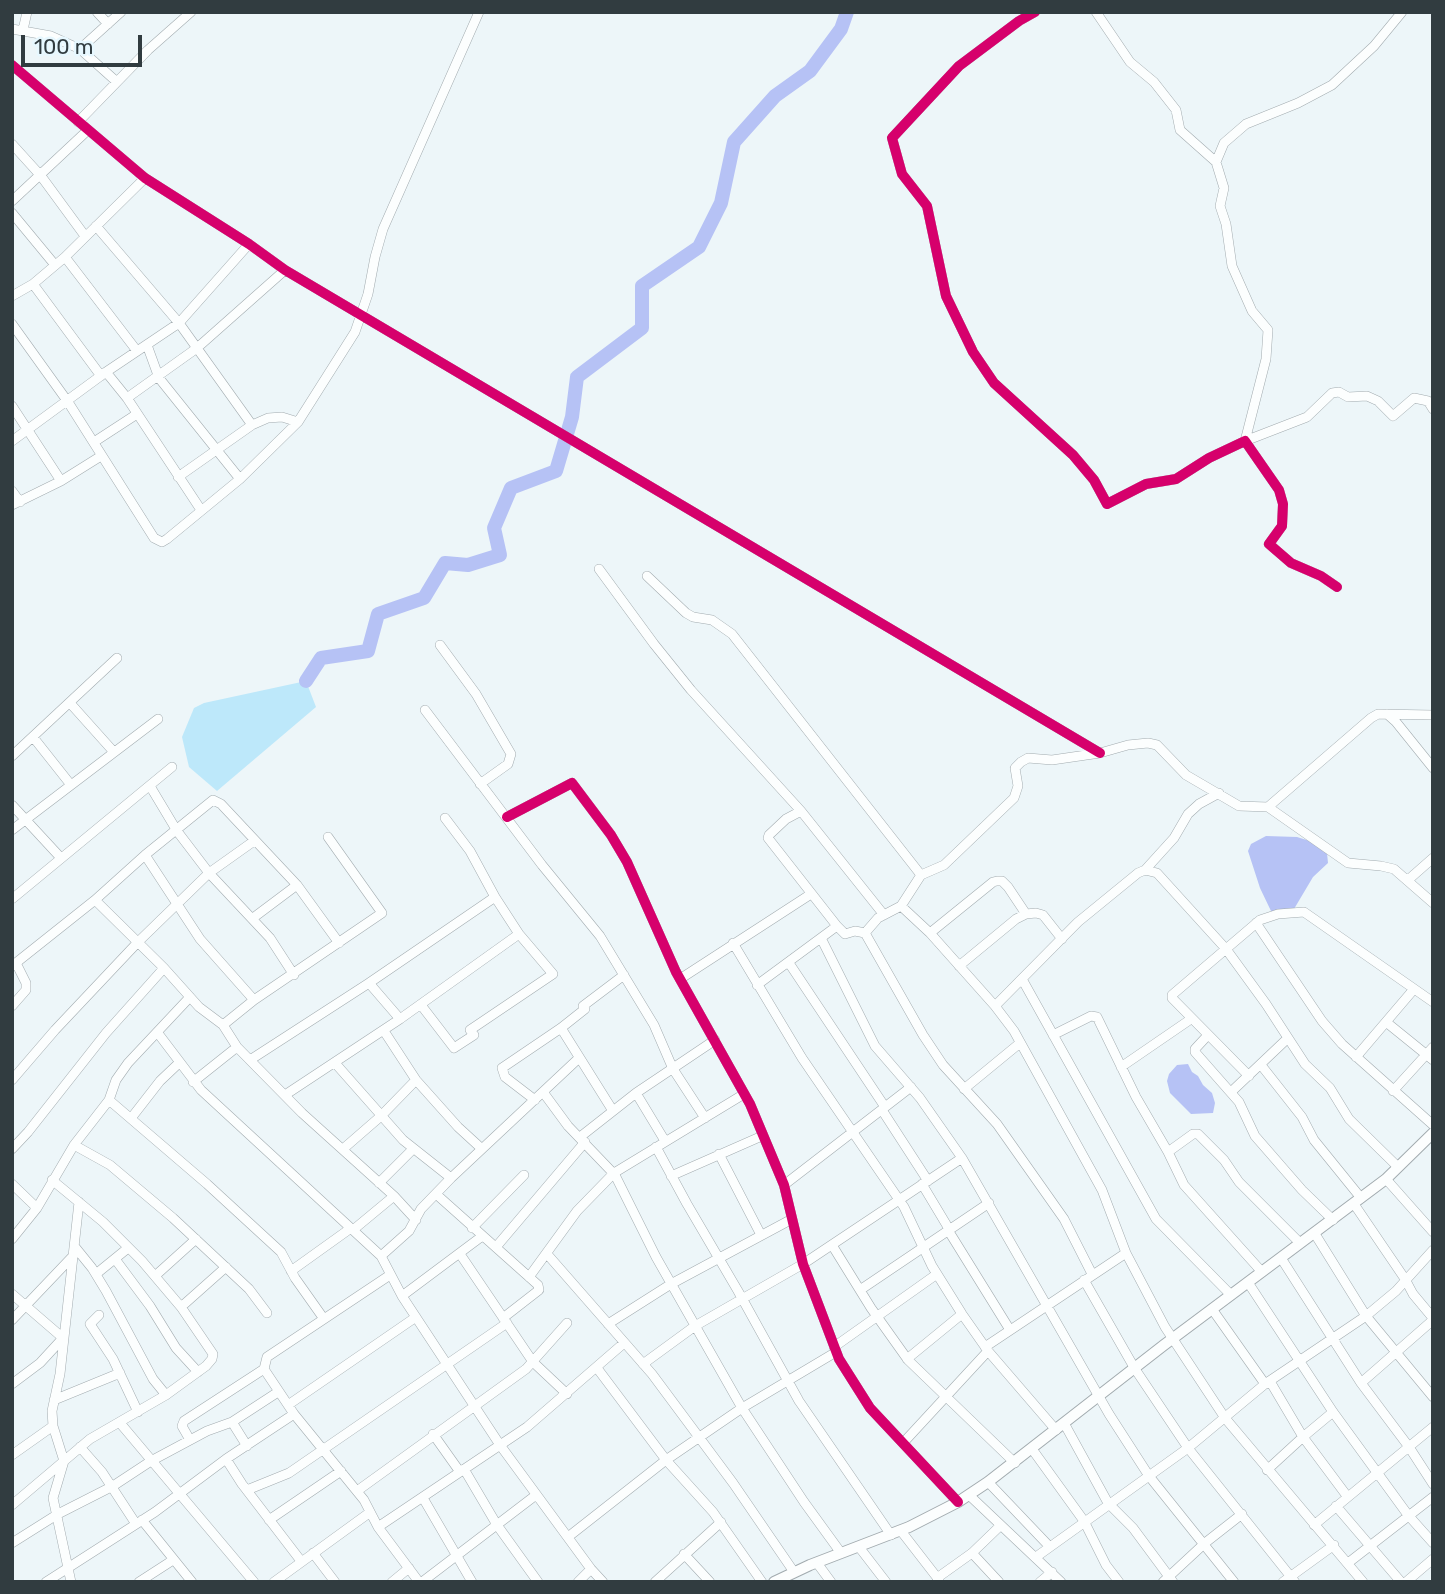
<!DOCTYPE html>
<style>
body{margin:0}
#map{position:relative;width:1445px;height:1594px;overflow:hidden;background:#edf6f9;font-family:Rubik,sans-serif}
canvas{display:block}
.frame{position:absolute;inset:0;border:14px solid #313c40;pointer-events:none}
.scale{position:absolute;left:21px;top:35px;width:121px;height:32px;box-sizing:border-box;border:4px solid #313c40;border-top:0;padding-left:9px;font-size:21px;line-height:24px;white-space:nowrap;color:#313c40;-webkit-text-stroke:5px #e7f8ff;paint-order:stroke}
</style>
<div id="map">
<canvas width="1445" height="1594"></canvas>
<div class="frame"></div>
<div class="scale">100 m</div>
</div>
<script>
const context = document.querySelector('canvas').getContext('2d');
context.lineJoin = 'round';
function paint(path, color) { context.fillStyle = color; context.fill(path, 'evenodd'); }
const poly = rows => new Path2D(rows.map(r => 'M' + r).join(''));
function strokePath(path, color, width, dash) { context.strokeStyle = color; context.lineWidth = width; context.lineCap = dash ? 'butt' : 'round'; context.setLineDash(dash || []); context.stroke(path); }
paint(poly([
 [306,681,316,707,217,791,189,767,182,737,194,708,204,703]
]), '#bde8fa');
paint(poly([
 [1266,836,1297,837,1313,842,1327,853,1328,863,1313,877,1294,909,1275,912,1271,911,1260,888,1248,851,1251,844],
 [1188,1064,1192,1072,1198,1076,1203,1085,1212,1093,1215,1103,1213,1113,1191,1114,1170,1093,1167,1081,1169,1074,1177,1065]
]), '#b6c2f5');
strokePath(poly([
 [306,681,321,658,368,651,378,614,424,598,445,563,468,565,500,555,494,528,511,488,556,471,572,417,577,377,642,328,642,286,699,247,721,203,734,142,775,96,810,71,841,29,847,12]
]), '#b6c2f5', 14);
const minor = poly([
 [97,12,108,24],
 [1035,12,1019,21,959,66,892,138,902,174,927,206,946,296,973,352,994,383,1073,455,1094,480,1107,504,1146,484,1176,479,1209,458,1245,441,1279,490,1283,504,1282,526,1269,544,1291,563,1321,576,1337,587],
 [1096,12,1130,62,1154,82,1176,110,1180,130,1216,162,1224,188,1220,206,1226,224,1232,266,1252,311,1268,330,1266,359,1245,441],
 [12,29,51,36,80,49,117,82],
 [23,30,27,12],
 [80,49,121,12],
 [12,65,145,178,249,244,285,270,1100,753],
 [78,122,148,50,191,12],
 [12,144,41,176,85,236],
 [1216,162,1224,143,1246,124,1298,103,1332,85,1374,46,1402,12],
 [12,201,88,130],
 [12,213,55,265],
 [96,226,179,323,252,425],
 [65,257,137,351],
 [33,284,101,376],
 [12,296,33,284,65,257,145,178],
 [12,324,68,402,154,538,162,542,167,539,240,479,298,422,355,332,368,294,375,257,383,229,479,12],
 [147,345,159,378,240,479],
 [106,372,127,398,201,510],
 [127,398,197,348,285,270],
 [12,406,61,481],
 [12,441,106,372,179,323,249,244],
 [1245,441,1307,417,1332,393,1339,392,1348,397,1367,396,1378,401,1393,416,1414,398,1428,401,1433,409],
 [94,442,137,414],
 [178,477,252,425,268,418,282,417,298,422],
 [12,491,20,502],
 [12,505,61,481,101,456],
 [599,569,654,644,691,690,801,811,884,915],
 [647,576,686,613,693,617,712,620,732,634,921,875],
 [440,645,476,694,511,754,508,764,480,784],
 [70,703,113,751],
 [425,710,542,865,600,936,654,1025,673,1069,705,1118],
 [1387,714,1396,722,1433,768],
 [33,737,71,785],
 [12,756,117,658],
 [150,786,177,831,209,873,270,938,294,975],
 [12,805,61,858],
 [1268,807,1371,718,1378,714,1433,715],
 [801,811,786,819,769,835,768,838,837,926],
 [507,817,572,783,611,835,627,862,676,972,750,1104,784,1185,803,1264,839,1359,870,1408,958,1502],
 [445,818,470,851,495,897,369,983,400,1019,519,934],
 [12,830,158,719],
 [145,855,200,939,254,1000],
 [1145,870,1157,873,1226,949,1266,1004,1305,1064,1330,1088,1349,1119,1398,1167],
 [1408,880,1433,858],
 [12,899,172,767],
 [95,900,164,968,199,1007,223,1025,237,1047,302,1113,394,1196,416,1220],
 [901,906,930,933,995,1006,1014,1031,1102,1190,1126,1253,1165,1327,1225,1418,1363,1582],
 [253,918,297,885],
 [1256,923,1322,1021,1342,1044,1433,1125],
 [865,933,923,1035,943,1065,997,1124,1064,1219,1092,1274],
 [930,933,993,882,997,881,1002,881,1008,887,1026,914],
 [821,938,875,1046,920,1098,962,1158,1109,1414,1149,1476,1234,1582],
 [733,943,802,1058,904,1207,932,1266,962,1314,988,1351,1056,1430],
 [789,963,885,1107],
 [12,966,95,900,145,855,213,800,221,804,297,885,339,943],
 [959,966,1016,919,1026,914,1036,913,1043,915,1062,939],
 [680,979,811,894],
 [1022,979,1156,1219,1231,1295],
 [757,985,837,926,845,934,855,931,865,933,878,918,901,906,921,875,944,865,1014,798,1018,786,1015,768,1021,762,1028,758,1052,760,1100,753,1128,745,1148,743,1157,745,1186,775,1239,806,1268,807,1348,863,1381,866,1394,869,1433,903],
 [421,1005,454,1048,474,1035,470,1030,553,974,519,934,495,897],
 [12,1006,26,990,26,983,16,963],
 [583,1006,624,975],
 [995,1006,1078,922,1138,873,1145,870,1174,838,1188,814,1199,804,1219,793],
 [1386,1022,1433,1060],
 [223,1025,254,1000,382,913,328,837],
 [561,1028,613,1111],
 [384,1031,416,1080,458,1127,482,1149],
 [157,1032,201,1090,381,1256,402,1296,500,1445,591,1569,603,1582],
 [1053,1035,1091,1016,1097,1017,1136,1097,1168,1152,1184,1185,1262,1272],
 [1208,1035,1195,1049,1195,1052,1239,1102,1255,1136,1302,1190,1333,1220],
 [1356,1057,1414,989],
 [250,1060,369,983],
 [335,1063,403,1140,451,1178],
 [1261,1065,1302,1117,1314,1140,1361,1198],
 [1121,1067,1191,1019],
 [1249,1076,1172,998,1172,995,1260,920,1278,914,1304,912,1433,1002],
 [12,1080,55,1030,138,942,209,873,254,841],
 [193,1082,237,1047],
 [964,1089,1020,1043],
 [1393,1091,1433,1047],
 [543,1092,568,1126,615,1175,656,1257,742,1408,804,1502,841,1553],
 [1231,1092,1288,1038],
 [636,1093,665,1141],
 [285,1095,400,1019],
 [109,1100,207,1184,281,1252,295,1278,324,1319],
 [535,1100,505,1077,502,1068,561,1028,585,1009],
 [882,1110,928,1181],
 [132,1117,160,1081,179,1063],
 [580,1137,636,1093,715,1040],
 [74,1145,110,1165,173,1218,249,1289,267,1313],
 [656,1147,687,1204,738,1291,799,1401,891,1535],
 [12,1149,28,1132,106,1033,164,968],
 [343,1149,381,1116,416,1080],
 [1168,1152,1193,1134,1198,1134,1224,1160,1239,1182,1300,1243],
 [719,1154,761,1235],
 [671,1176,762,1136],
 [1386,1179,1433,1232],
 [379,1183,413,1149],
 [12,1184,37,1208],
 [922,1184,949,1229],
 [784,1185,911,1087],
 [436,1194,538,1285,539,1290,503,1318],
 [1354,1204,1405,1279,1413,1294,1433,1318],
 [472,1228,524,1175],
 [353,1230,394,1196],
 [948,1230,1010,1330],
 [1315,1234,1366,1316,1433,1397],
 [12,1239,37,1208,74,1145,109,1100,116,1080,128,1063,190,997],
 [832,1245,871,1308,908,1360,1015,1463],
 [75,1247,92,1268,106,1291,153,1379,166,1395],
 [496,1247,585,1142],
 [460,1254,533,1362,567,1394],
 [547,1254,652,1374,733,1483,794,1572],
 [381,1256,409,1231,421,1209,451,1178,579,1058],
 [1281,1258,1361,1383,1409,1447,1433,1484],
 [115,1259,150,1306,176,1348,198,1372],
 [291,1271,351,1228],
 [96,1274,128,1248],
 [390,1275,267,1357,264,1369,294,1414,364,1500,378,1527,419,1582],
 [155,1276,196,1239],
 [529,1277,577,1211,614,1173,744,1094],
 [1084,1280,1135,1369,1188,1448,1295,1582],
 [1249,1284,1333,1412,1408,1515,1433,1543],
 [860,1290,989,1203],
 [12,1294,63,1338,40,1363,12,1384],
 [402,1296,481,1237],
 [181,1307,226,1267],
 [1212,1309,1265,1384,1271,1383,1303,1437,1333,1412],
 [99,1315,90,1324,113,1359,138,1412],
 [12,1320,72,1257],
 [608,1324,671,1284,792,1219],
 [834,1347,937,1274],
 [985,1347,1126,1253],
 [907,1359,962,1314],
 [643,1364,695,1326,803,1264,962,1158],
 [597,1368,666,1460,713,1512,762,1582],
 [1361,1383,1433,1320],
 [54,1400,120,1373],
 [288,1405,416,1317],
 [232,1422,247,1446],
 [120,1423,254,1582],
 [1064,1423,1108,1503,1133,1528,1173,1582],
 [433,1434,460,1472],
 [190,1440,182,1426,184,1421,264,1369],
 [903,1443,988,1351],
 [80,1447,102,1472,136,1524],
 [1032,1449,1084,1521,1106,1565,1119,1582],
 [12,1455,53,1426],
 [226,1459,242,1484,301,1561],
 [464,1469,497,1525,538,1582],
 [1267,1470,1303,1437,1347,1496],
 [988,1482,1049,1546],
 [247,1490,289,1473,507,1323],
 [357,1491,526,1369,567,1323],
 [969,1495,1061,1582],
 [423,1498,472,1582],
 [12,1505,90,1439,166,1395,206,1366,212,1359,213,1354,181,1307,142,1261,103,1222,52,1180],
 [1336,1506,1401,1582],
 [142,1520,192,1582],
 [269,1520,341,1471],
 [1314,1525,1433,1427],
 [378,1527,527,1427,624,1343],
 [901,1531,939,1580],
 [568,1537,666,1460,742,1408,836,1352],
 [12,1543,58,1514,113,1486,151,1461,207,1431,232,1422,278,1392],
 [859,1547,886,1582],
 [313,1553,335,1582],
 [972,1553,999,1582],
 [684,1554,710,1582],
 [1036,1557,1188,1448,1265,1384,1366,1316,1396,1291,1433,1250],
 [817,1563,831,1582],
 [1348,1563,1433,1497],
 [937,1578,972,1553,1000,1526],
 [46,1582,155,1512,226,1459,294,1414],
 [71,1582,53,1498,64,1461,53,1426,52,1411,60,1374,79,1202],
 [139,1582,173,1560],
 [274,1582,369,1513],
 [392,1582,409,1568],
 [422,1582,536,1495],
 [578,1582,591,1569],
 [655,1582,721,1522],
 [1040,1582,1052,1572],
 [1163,1582,1205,1543,1242,1514],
 [1283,1582,1334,1545],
 [1406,1582,1433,1559]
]);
const tertiary = poly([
 [774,1582,810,1565,909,1527,958,1502,988,1482,1164,1345,1386,1179,1433,1133]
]);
strokePath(minor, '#a2abaf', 10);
strokePath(tertiary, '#a2abaf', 12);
strokePath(minor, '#fcfefe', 9);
strokePath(tertiary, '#fcfefe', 10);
strokePath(poly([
 [1035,12,1019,21,959,66,892,138,902,174,927,206,946,296,973,352,994,383,1073,455,1094,480,1107,504,1146,484,1176,479,1209,458,1245,441,1279,490,1283,504,1282,526,1269,544,1291,563,1321,576,1337,587],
 [12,65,145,178,249,244,285,270,1100,753],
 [507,817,572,783,611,835,627,862,676,972,750,1104,784,1185,803,1264,839,1359,870,1408,958,1502]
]), '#d6006c', 10);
</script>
